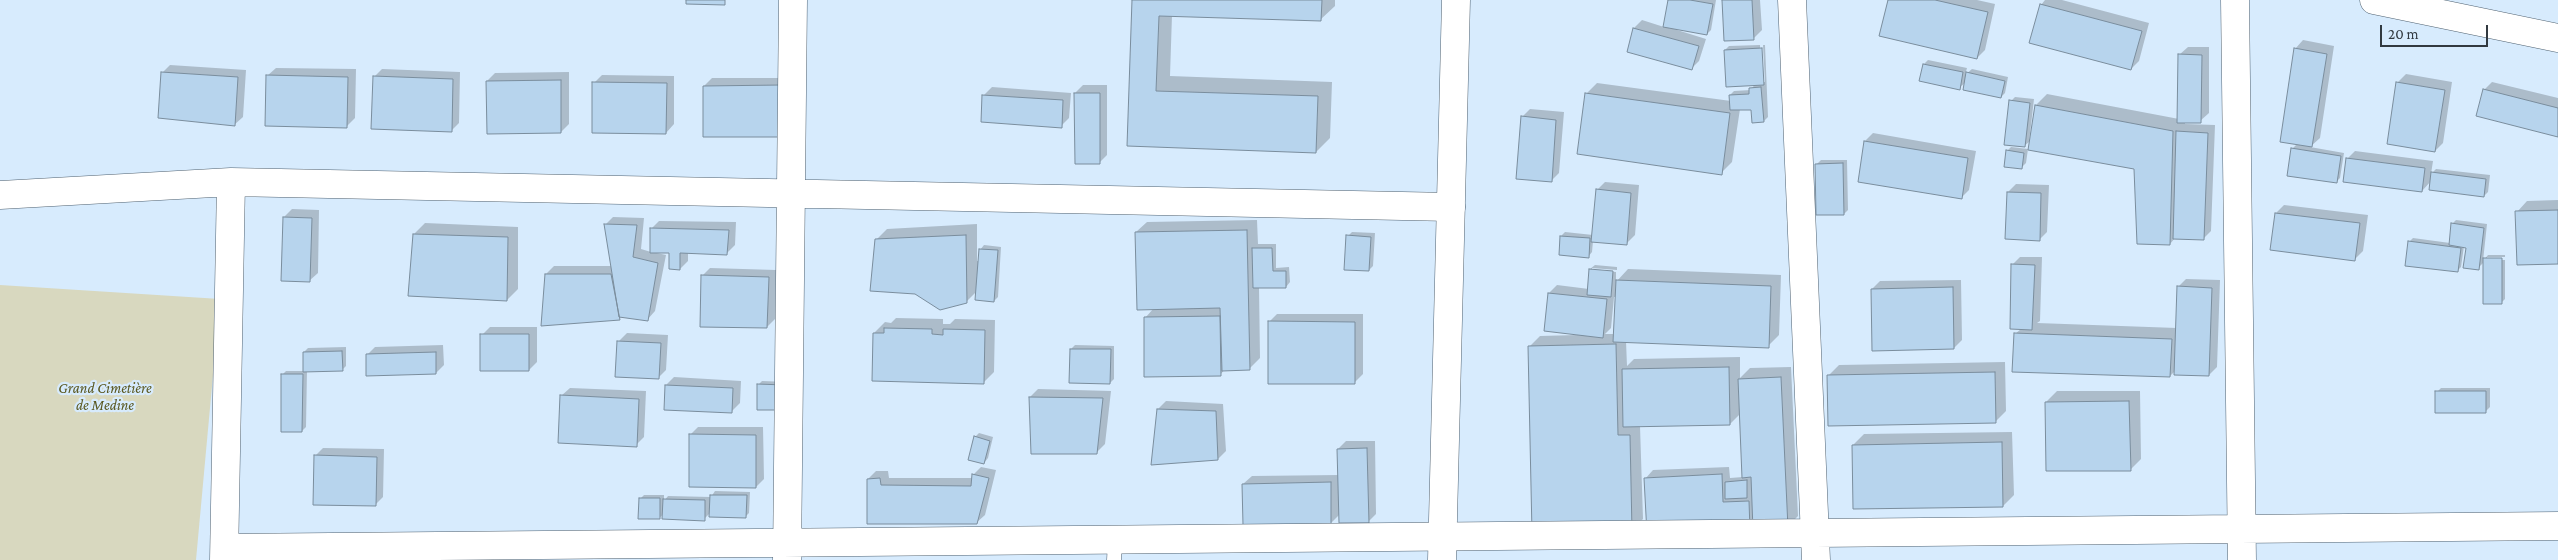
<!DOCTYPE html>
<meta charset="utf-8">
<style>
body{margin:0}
#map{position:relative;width:2558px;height:560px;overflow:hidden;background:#d7ebfd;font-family:"Crimson Pro",serif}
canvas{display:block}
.scale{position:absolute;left:2380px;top:25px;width:108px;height:22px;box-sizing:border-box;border:2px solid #313940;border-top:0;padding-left:6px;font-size:15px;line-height:18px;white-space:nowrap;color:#313940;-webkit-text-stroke:4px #d7ebfd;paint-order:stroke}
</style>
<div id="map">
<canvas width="2558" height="560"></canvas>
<div class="scale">20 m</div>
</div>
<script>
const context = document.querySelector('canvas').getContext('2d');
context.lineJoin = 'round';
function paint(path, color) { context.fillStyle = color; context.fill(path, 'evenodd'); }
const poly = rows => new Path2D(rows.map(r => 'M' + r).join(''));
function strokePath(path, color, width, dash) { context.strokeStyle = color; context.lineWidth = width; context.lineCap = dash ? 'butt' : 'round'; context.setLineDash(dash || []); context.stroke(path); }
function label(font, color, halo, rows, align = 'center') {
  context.font = font + ' "Crimson Pro",serif'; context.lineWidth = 4.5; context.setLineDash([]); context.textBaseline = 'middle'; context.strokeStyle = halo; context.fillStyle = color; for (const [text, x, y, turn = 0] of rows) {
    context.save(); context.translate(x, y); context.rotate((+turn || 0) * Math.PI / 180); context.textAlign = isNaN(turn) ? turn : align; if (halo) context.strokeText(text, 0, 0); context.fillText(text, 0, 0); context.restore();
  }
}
paint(poly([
 [0,285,220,299,196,560,0,560]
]), '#d8d8bf');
paint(poly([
 [1134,0,1335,0,1335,6,1320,20,1172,15,1170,76,1332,82,1330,138,1316,152,1129,145],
 [1669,0,1716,0,1711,30,1707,34,1677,29,1677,30,1706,39,1699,61,1691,69,1634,28,1642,20,1664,27],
 [1724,0,1760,0,1762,30,1754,38],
 [1889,0,1977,0,1995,4,1985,50,1977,58],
 [2045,0,2062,0,2149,23,2139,61,2131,69,2041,5],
 [2303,40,2334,46,2320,138,2310,147,2344,153,2340,178,2336,182,2292,149,2298,143,2295,49],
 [1760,45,1762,82,1765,82,1763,45,1765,45,1768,117,1764,121,1752,108,1740,109,1732,162,1721,173,1586,94,1597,83,1731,101,1730,95,1734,91,1751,90,1755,84,1725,50,1729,46],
 [2188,47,2209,47,2209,113,2200,121,2185,122,2185,124,2215,125,2211,231,2203,239,2175,238,2170,244,2135,167,2036,105,2047,94,2179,119,2179,55],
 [1928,60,1967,68,1965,75,1972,69,2008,77,2005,93,2001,97,1966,82,1959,88,1924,64],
 [170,65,246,70,243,117,234,125,162,73],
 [276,68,356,69,355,118,347,126,267,76],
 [382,69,460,72,459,123,451,131,374,77],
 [569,72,569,124,561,132,487,81,495,73],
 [2406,74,2452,82,2443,143,2435,151,2398,82],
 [602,75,674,76,674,124,666,133,594,83],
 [712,78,790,78,790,128,704,86],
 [2492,82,2558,98,2558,136,2484,90],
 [1083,85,1107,85,1107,155,1099,163,1075,93],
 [992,87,1071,93,1069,118,1061,126,984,95],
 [2015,97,2034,99,2029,142,2024,146,2011,101],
 [1530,109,1564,112,1559,173,1551,181,1522,117],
 [1873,133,1976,151,1969,190,1961,198,1865,141],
 [2011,147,2028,149,2026,163,2022,167,2007,151],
 [2355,151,2433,161,2431,174,2436,169,2490,175,2488,192,2484,196,2431,181,2422,191,2347,159],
 [1821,160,1847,160,1848,210,1844,214,1817,164],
 [1605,182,1639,185,1635,235,1627,243,1593,241,1592,252,1588,257,1561,236,1565,232,1593,235,1597,190],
 [2016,184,2049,185,2047,232,2039,240,2008,192],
 [2558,200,2558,263,2517,212,2527,201],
 [2284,205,2368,215,2363,251,2355,259,2276,213],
 [292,209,319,210,318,273,309,281,284,217],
 [613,217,644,218,641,249,651,252,651,229,659,221,736,222,735,245,727,253,688,252,688,261,680,269,671,252,657,253,666,255,655,311,647,320,622,316,619,319,546,274,554,266,612,266,605,225],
 [1257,220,1258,244,1276,244,1276,268,1289,267,1290,282,1286,287,1259,287,1260,358,1249,369,1225,369,1220,375,1145,318,1154,308,1136,232,1147,222],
 [2456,220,2487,224,2483,261,2488,255,2505,255,2505,257,2487,257,2487,260,2505,260,2505,299,2501,303,2484,262,2478,268,2467,247,2464,246,2461,267,2457,271,2409,242,2413,238,2450,243,2452,224],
 [425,223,518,227,518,289,507,300,414,234],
 [977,224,977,261,979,261,980,250,984,245,1001,247,998,297,994,301,977,291,967,301,876,240,887,229],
 [1352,232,1375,233,1373,266,1369,270,1348,236],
 [2020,257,2042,257,2040,321,2037,323,2177,328,2178,287,2186,279,2220,280,2217,367,2209,375,2176,370,2170,376,2015,334,2021,329,2012,265],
 [1595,265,1617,267,1617,270,1592,268,1592,270,1616,272,1616,282,1628,269,1781,275,1779,335,1768,346,1626,341,1627,366,1634,359,1740,357,1740,378,1750,368,1791,367,1798,516,1787,527,1754,528,1645,479,1653,470,1729,467,1730,478,1743,477,1740,414,1730,424,1640,426,1643,519,1632,530,1529,347,1540,336,1577,335,1549,293,1557,285,1589,289,1590,269],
 [1614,297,1616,297,1615,334,1605,334,1611,328],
 [710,268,776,270,775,319,767,327,702,276],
 [1961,280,1962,340,1954,348,1872,289,1880,281],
 [1277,314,1363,314,1363,374,1355,382,1269,322],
 [896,318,943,319,943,324,950,324,955,319,995,320,994,372,983,383,874,333,885,322,891,323],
 [490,327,537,327,537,362,529,370,482,335],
 [627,333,668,335,666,370,658,378,619,341],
 [443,345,444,365,436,373,367,355,375,347],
 [1075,345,1114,346,1114,379,1110,383,1071,349],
 [346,347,346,366,342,370,307,370,306,427,302,431,282,375,286,371,305,371,304,352,308,348],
 [2005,362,2006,411,1995,422,1828,376,1839,365],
 [674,377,741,381,740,403,732,411,666,385],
 [762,381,788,382,784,409,758,385],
 [570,388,646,391,644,437,636,445,561,396],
 [2441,388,2490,388,2490,407,2486,411,2437,392],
 [1038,389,1111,391,1105,444,1097,452,1030,397],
 [2057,391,2140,391,2141,459,2130,470,2046,402],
 [1166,401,1223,404,1226,451,1218,459,1158,409],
 [698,427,763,427,764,479,756,487,690,435],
 [2012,432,2014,495,2003,506,1853,445,1864,434],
 [979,433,993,437,988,458,984,463,975,437],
 [1346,441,1375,441,1376,514,1368,522,1340,514,1331,523,1243,484,1252,476,1339,475,1338,449],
 [323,448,384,449,383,497,375,505,315,456],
 [981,467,996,470,985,515,976,523,868,522,868,479,876,471,888,471,889,478,973,478,973,475],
 [715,491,750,492,749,513,745,517,710,513,704,519,664,514,659,518,640,499,644,495,664,495,664,501,668,496,711,497]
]), '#0003');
const building = poly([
 [686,0,725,0,725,5,686,4,686,0],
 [1132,0,1322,0,1321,21,1159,16,1156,91,1318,96,1316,153,1127,146,1132,0],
 [1668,0,1690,0,1713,4,1707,35,1663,27,1668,0],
 [1722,0,1752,0,1754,40,1724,41,1722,0],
 [1888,0,1935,0,1988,12,1977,59,1879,36,1888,0],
 [2040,4,2142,31,2131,70,2029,43,2040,4],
 [1633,28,1699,46,1692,70,1627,52,1633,28],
 [1762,48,1764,85,1726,87,1724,50,1762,48],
 [2294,48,2327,54,2312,147,2280,142,2294,48],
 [2178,54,2202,55,2201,123,2177,123,2178,54],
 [1923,64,1963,72,1960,90,1919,81,1923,64],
 [161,72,238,77,235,126,158,118,161,72],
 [1966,72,2005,81,2001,98,1963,90,1966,72],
 [266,75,348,77,347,128,265,126,266,75],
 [373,76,453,79,452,132,371,129,373,76],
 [561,80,561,133,487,134,486,81,561,80],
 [592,82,667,83,666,134,592,133,592,82],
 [2396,82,2445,90,2435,152,2387,144,2396,82],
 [782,85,783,137,703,137,703,86,782,85],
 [1761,87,1764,122,1752,123,1751,110,1730,110,1729,95,1749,94,1749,88,1761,87],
 [2483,89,2558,108,2558,137,2476,116,2483,89],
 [1074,93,1100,93,1100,164,1075,164,1074,93],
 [1585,93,1730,113,1722,175,1577,154,1585,93],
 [982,95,1063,100,1062,128,981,122,982,95],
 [2009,100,2030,103,2025,147,2004,145,2009,100],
 [2035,105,2173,131,2170,245,2137,244,2134,169,2028,150,2035,105],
 [1521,116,1556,120,1552,182,1516,179,1521,116],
 [2176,131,2208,133,2204,240,2173,239,2176,131],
 [1864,141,1968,158,1962,199,1858,182,1864,141],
 [2291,148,2341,156,2337,183,2287,176,2291,148],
 [2006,150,2024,153,2022,169,2004,167,2006,150],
 [2346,158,2425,168,2422,192,2343,182,2346,158],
 [1843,163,1844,215,1816,215,1815,164,1843,163],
 [2431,172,2486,179,2484,197,2429,190,2431,172],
 [1596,189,1631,193,1627,245,1591,242,1596,189],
 [2007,192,2041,193,2040,241,2005,239,2007,192],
 [2558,210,2558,264,2517,265,2515,211,2558,210],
 [2275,213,2360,223,2355,261,2270,250,2275,213],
 [283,217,312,218,310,282,281,281,283,217],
 [2451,223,2484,228,2479,270,2463,268,2466,248,2449,245,2451,223],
 [604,224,637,225,633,257,658,263,648,321,619,317,604,224],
 [650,228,729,230,727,255,680,253,680,270,669,269,669,253,650,253,650,228],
 [1247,230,1250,370,1222,371,1220,308,1137,310,1135,232,1247,230],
 [413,234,508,237,507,301,408,296,413,234],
 [966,235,967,303,940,310,915,294,870,291,875,239,966,235],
 [1346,235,1371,237,1369,271,1344,270,1346,235],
 [1560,236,1590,238,1589,258,1559,255,1560,236],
 [2408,241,2461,248,2458,272,2405,266,2408,241],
 [1252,248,1272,248,1273,271,1286,271,1286,288,1253,288,1252,248],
 [979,249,998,250,994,302,975,300,979,249],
 [2483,258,2502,258,2502,304,2483,304,2483,258],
 [2011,264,2035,265,2032,330,2010,329,2011,264],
 [1589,269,1613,271,1611,297,1587,295,1589,269],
 [545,274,611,274,620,320,541,326,545,274],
 [701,275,769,277,767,328,700,327,701,275],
 [1616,280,1771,286,1769,348,1613,342,1616,280],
 [2177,286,2212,288,2209,376,2174,375,2177,286],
 [1953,287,1954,349,1872,351,1871,289,1953,287],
 [1548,293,1607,299,1603,338,1544,331,1548,293],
 [1220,316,1221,376,1144,377,1144,317,1220,316],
 [1268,321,1355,322,1355,384,1268,384,1268,321],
 [884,328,932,329,932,334,943,335,943,329,985,330,984,384,872,381,873,333,884,333,884,328],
 [2014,333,2172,339,2170,377,2012,372,2014,333],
 [480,334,529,334,529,371,480,371,480,334],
 [617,341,661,343,659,379,615,377,617,341],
 [1616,344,1618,435,1630,435,1632,531,1532,533,1528,346,1616,344],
 [1070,349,1111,349,1110,384,1069,383,1070,349],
 [342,351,343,371,303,372,303,352,342,351],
 [436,352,436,374,366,376,366,354,436,352],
 [1729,367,1730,425,1623,427,1622,369,1729,367],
 [1995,372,1996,423,1828,426,1827,375,1995,372],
 [281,374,303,374,302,432,281,432,281,374],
 [1781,377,1788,528,1753,530,1751,477,1742,478,1738,379,1781,377],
 [757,384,785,385,785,410,757,410,757,384],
 [665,385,733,388,732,413,664,410,665,385],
 [2435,391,2486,391,2486,413,2435,413,2435,391],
 [560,395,639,399,637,447,558,443,560,395],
 [1029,397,1103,398,1097,454,1031,454,1029,397],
 [2129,401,2131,471,2046,471,2045,402,2129,401],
 [1157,409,1216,411,1218,460,1151,465,1157,409],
 [689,434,756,435,756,488,689,487,689,434],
 [974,436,990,441,984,464,968,460,974,436],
 [2002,442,2003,507,1853,509,1852,445,2002,442],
 [1367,448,1369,523,1339,523,1337,449,1367,448],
 [314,455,377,457,376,506,313,505,314,455],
 [972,474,989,478,977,524,867,524,867,479,880,478,881,485,971,486,972,474],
 [1722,474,1723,502,1749,501,1750,530,1647,534,1644,478,1722,474],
 [1747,480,1747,498,1725,499,1725,482,1747,480],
 [1331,482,1331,524,1243,525,1242,484,1331,482],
 [710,495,747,495,746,518,709,517,710,495],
 [639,498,660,498,660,519,638,519,639,498],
 [663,499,705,500,705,521,662,519,663,499]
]);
paint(building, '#b7d4ed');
strokePath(building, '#7a8d9d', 1);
const service = poly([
 [1114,560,1115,540]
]);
const minor = poly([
 [1792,0,1816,560],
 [2235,0,2242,560],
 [2374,0,2558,38],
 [0,195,231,182,1451,207],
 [225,548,2558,526],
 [224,560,231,182],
 [787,560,793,0]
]);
const tertiary = poly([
 [1442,560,1456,0]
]);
strokePath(service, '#506271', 15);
strokePath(minor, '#506271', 29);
strokePath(tertiary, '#506271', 29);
strokePath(service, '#fff', 14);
strokePath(minor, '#fff', 28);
strokePath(tertiary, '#fff', 28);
label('italic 15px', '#5a5820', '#d7ebfd', [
 ["Grand Cimetière",105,388],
 ["de Medine",105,405]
]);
</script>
